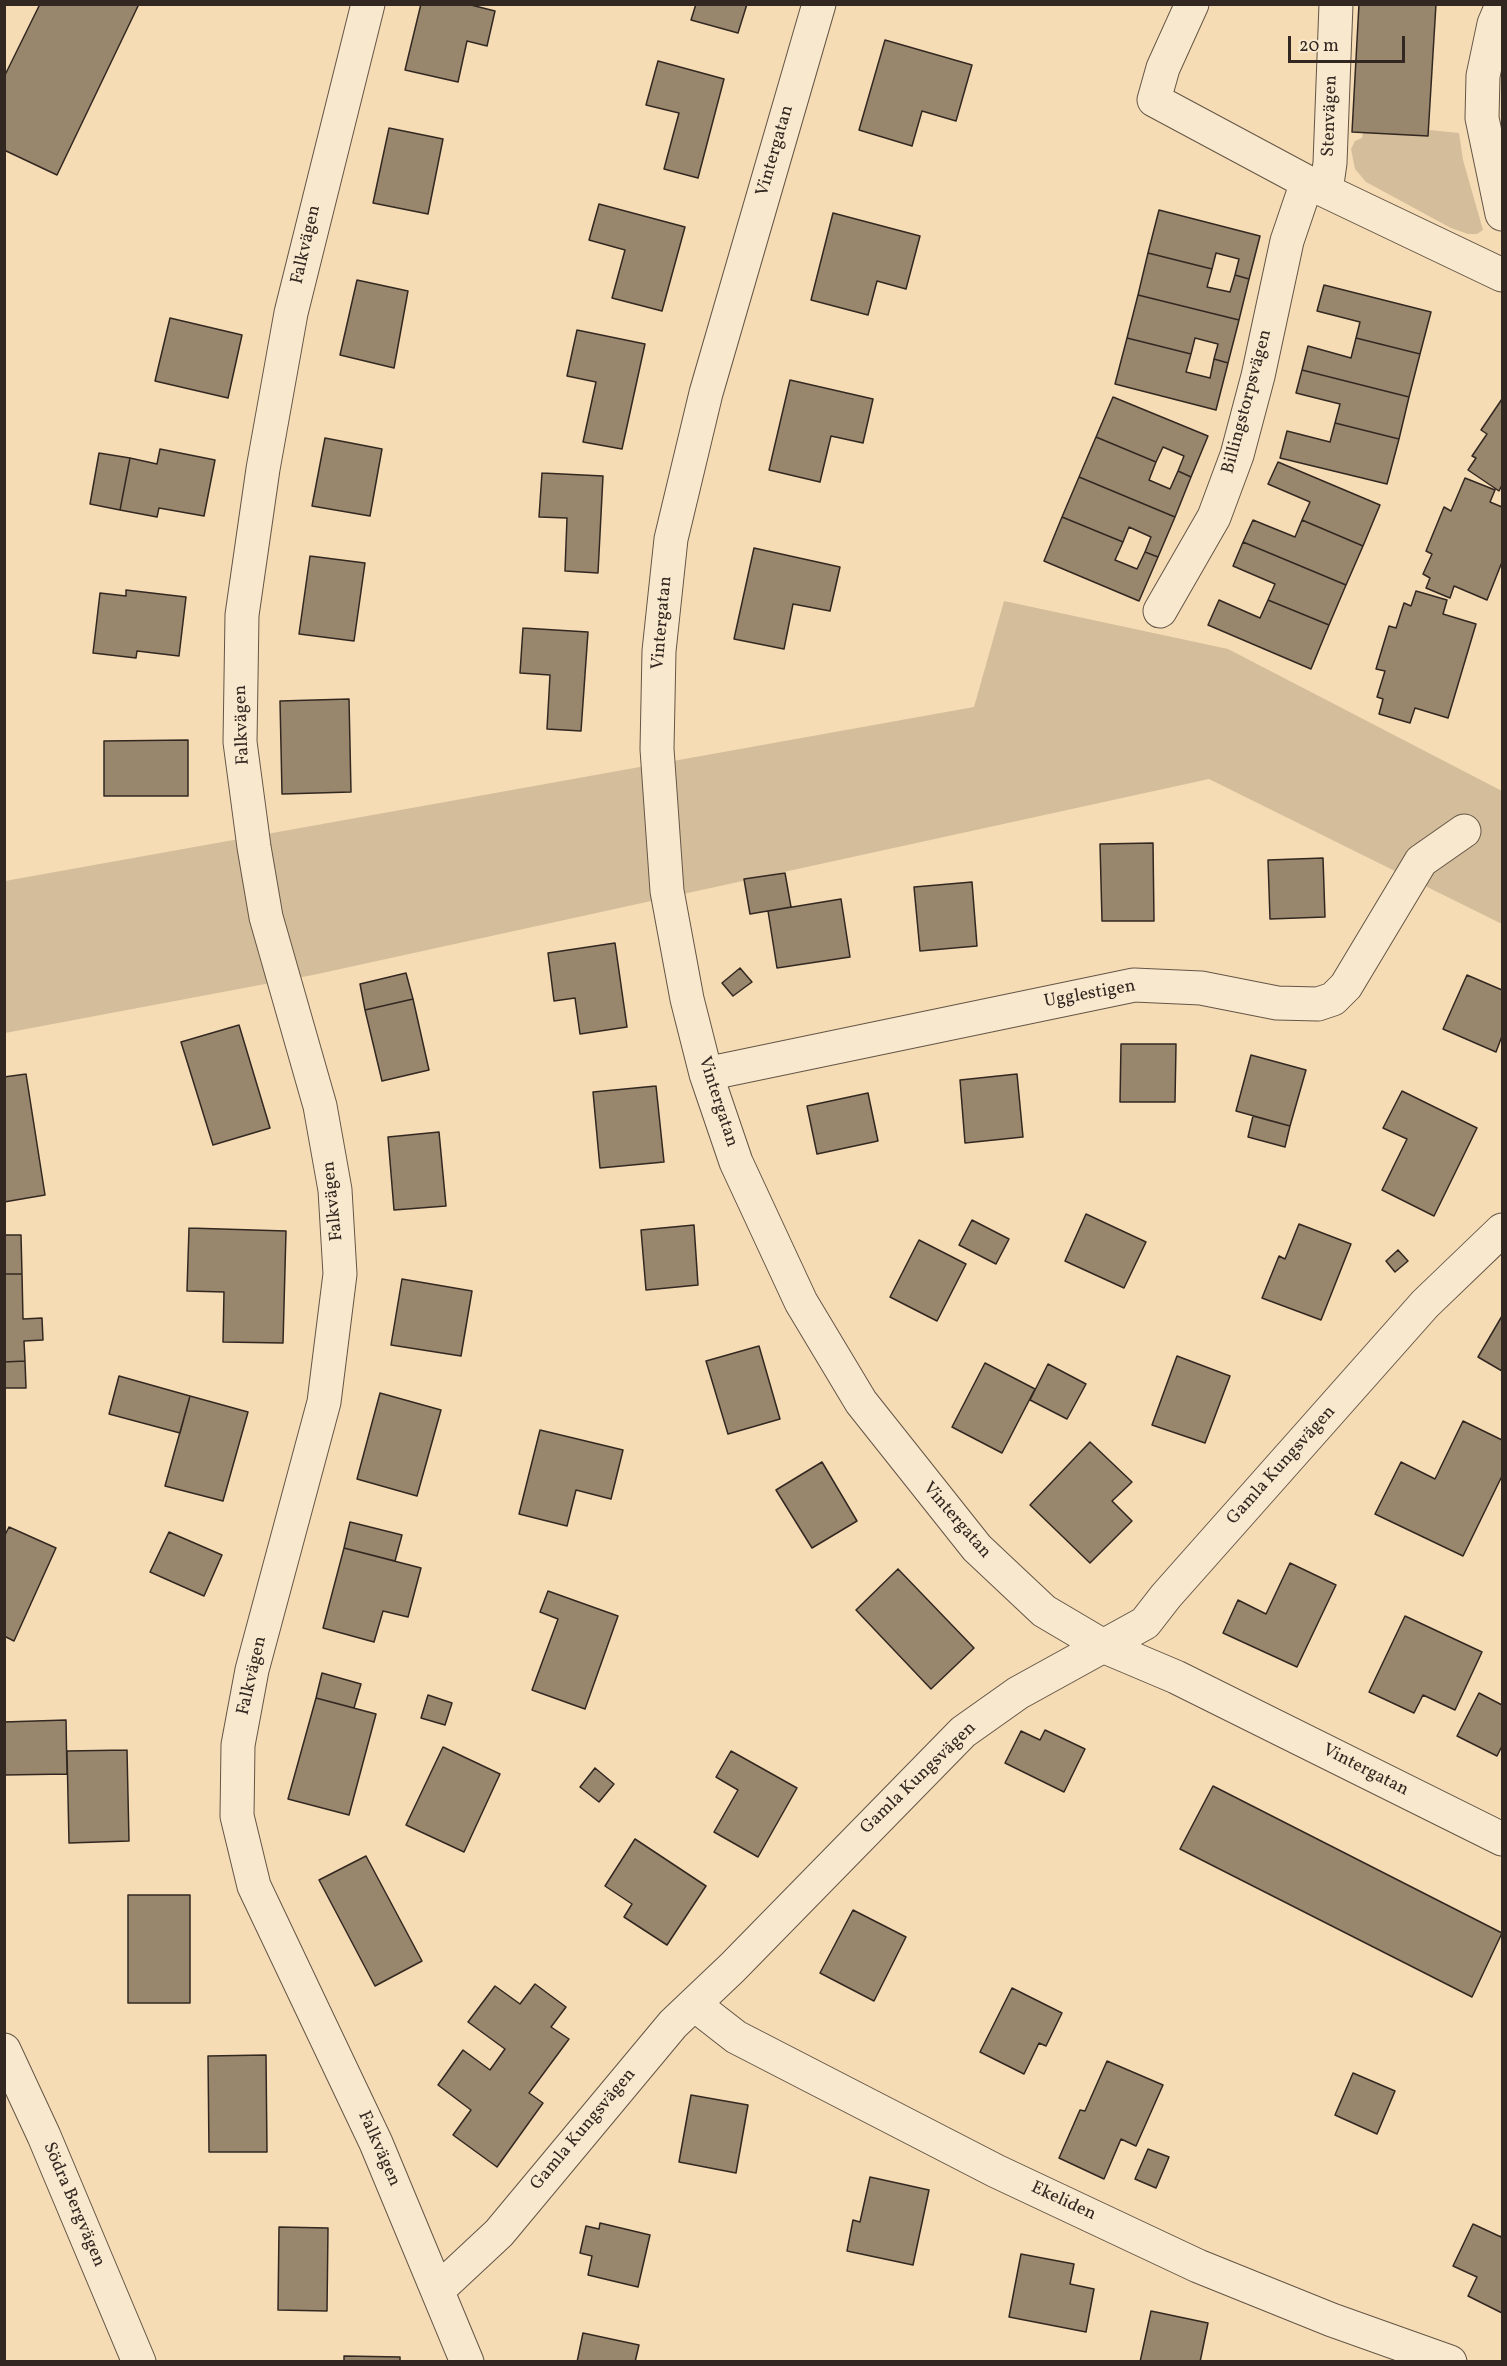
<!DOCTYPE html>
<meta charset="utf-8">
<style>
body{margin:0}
#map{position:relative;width:1507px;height:2366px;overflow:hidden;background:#f5dcb4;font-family:Vollkorn,serif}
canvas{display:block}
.frame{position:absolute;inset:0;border:6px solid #332821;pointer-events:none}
.scale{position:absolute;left:1288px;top:36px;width:117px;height:27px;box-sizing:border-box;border:3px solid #332821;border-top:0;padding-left:8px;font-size:18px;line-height:21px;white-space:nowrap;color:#332821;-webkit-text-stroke:4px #f8e8ce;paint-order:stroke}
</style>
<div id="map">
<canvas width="1507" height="2366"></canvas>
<div class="frame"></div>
<div class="scale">20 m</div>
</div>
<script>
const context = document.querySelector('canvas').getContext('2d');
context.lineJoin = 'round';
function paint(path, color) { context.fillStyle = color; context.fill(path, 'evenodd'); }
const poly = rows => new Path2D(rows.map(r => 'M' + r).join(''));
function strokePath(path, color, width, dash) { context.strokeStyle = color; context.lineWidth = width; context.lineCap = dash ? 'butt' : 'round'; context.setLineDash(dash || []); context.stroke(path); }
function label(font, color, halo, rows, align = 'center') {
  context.font = font + ' Vollkorn,serif'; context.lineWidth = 4.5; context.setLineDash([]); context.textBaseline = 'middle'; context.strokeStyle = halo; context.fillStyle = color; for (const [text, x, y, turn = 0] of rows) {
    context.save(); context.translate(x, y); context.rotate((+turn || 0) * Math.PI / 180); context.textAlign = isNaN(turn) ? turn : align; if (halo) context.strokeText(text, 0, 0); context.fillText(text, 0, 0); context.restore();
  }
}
paint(poly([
 [1429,130,1459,133,1463,160,1483,230,1477,234,1468,234,1451,228,1366,182,1355,169,1351,149,1355,141,1362,138,1363,132,1428,136],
 [1004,601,1228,649,1502,791,1502,924,1209,779,313,975,5,1033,5,881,974,707]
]), '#d4bd9b');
const building = poly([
 [40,4,139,4,57,175,4,150,4,77,40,4],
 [421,4,467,4,495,11,487,46,467,41,458,82,405,70,421,4],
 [696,4,747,4,738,33,691,20,696,4],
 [1359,4,1436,4,1428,136,1352,132,1359,4],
 [885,40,972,65,956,121,922,111,912,146,859,130,885,40],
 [658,61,724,79,698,178,664,169,679,113,646,105,658,61],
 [389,128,443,139,428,214,373,203,389,128],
 [599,204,685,227,662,311,612,298,625,250,589,240,599,204],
 [1159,210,1260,236,1249,279,1235,275,1239,259,1216,253,1212,269,1148,253,1159,210],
 [833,213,920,236,906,289,877,281,868,315,811,300,833,213],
 [1148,253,1212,269,1207,287,1230,292,1235,275,1249,279,1239,320,1138,295,1148,253],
 [357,280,408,291,394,368,340,355,357,280],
 [1324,285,1431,312,1420,354,1356,338,1360,322,1317,311,1324,285],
 [1138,295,1239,320,1228,363,1214,359,1218,344,1195,338,1191,354,1127,338,1138,295],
 [170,318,242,335,228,398,155,381,170,318],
 [577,330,645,344,622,449,583,442,596,382,567,376,577,330],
 [1127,338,1191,354,1186,372,1210,378,1214,359,1228,363,1216,410,1115,384,1127,338],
 [1356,338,1420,354,1409,397,1302,370,1308,346,1351,358,1356,338],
 [1302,370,1409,397,1399,439,1335,423,1340,404,1296,393,1302,370],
 [790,380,873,399,863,443,831,436,820,482,769,470,790,380],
 [1113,397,1208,436,1191,477,1178,471,1184,456,1163,447,1156,462,1096,437,1113,397],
 [1502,399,1502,485,1499,491,1468,470,1476,458,1472,456,1487,434,1481,430,1502,399],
 [1335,423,1399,439,1387,484,1280,458,1287,431,1330,442,1335,423],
 [1096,437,1156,462,1149,480,1170,489,1178,471,1191,477,1175,517,1079,477,1096,437],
 [325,438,382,449,370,516,312,506,325,438],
 [160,449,215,460,204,516,159,508,157,517,120,510,130,458,157,464,160,449],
 [99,453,130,458,120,510,90,504,99,453],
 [1278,462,1380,505,1363,546,1302,520,1310,502,1268,484,1278,462],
 [542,473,603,476,598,573,565,571,567,518,539,517,542,473],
 [1079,477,1175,517,1158,557,1145,552,1151,537,1129,527,1123,542,1062,517,1079,477],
 [1465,478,1495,490,1490,502,1502,507,1502,562,1487,600,1454,586,1450,598,1426,588,1430,578,1423,574,1432,554,1426,551,1444,507,1451,511,1465,478],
 [1062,517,1123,542,1115,560,1137,569,1145,552,1158,557,1139,601,1044,561,1062,517],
 [1253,520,1295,537,1302,520,1363,546,1346,585,1243,542,1253,520],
 [1243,542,1346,585,1329,625,1268,600,1275,584,1233,566,1243,542],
 [754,548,840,567,830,611,793,604,784,649,734,639,754,548],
 [310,556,365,563,354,641,299,634,310,556],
 [126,590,186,597,179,656,137,651,136,658,93,653,100,593,126,596,126,590],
 [1416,591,1447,600,1443,614,1476,624,1448,718,1415,708,1410,723,1379,714,1383,699,1377,697,1385,671,1376,669,1389,626,1396,628,1404,603,1411,606,1416,591],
 [1219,600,1260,618,1268,600,1329,625,1311,669,1208,625,1219,600],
 [523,628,588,632,581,731,547,729,550,675,520,673,523,628],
 [349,699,351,792,282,794,280,701,349,699],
 [188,740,188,796,104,796,104,741,188,740],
 [1153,843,1154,921,1102,921,1100,844,1153,843],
 [1323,858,1325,917,1270,919,1268,860,1323,858],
 [785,873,791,907,750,914,744,879,785,873],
 [972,882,977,946,920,951,914,887,972,882],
 [841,899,850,957,777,968,768,911,841,899],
 [615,943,627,1027,580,1034,575,998,554,1001,548,953,615,943],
 [740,968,752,982,733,996,722,983,740,968],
 [406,973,413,999,365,1010,360,984,406,973],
 [1467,975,1502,990,1502,1036,1496,1052,1443,1029,1467,975],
 [413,999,429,1070,382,1081,365,1010,413,999],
 [239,1025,270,1128,213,1145,181,1042,239,1025],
 [1121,1044,1176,1044,1175,1102,1120,1102,1121,1044],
 [1251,1055,1306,1070,1290,1126,1236,1111,1251,1055],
 [26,1074,45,1195,4,1202,4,1077,26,1074],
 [1017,1074,1023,1137,965,1143,960,1080,1017,1074],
 [656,1086,664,1162,600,1168,593,1092,656,1086],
 [1402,1091,1477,1128,1434,1216,1382,1190,1407,1139,1383,1128,1402,1091],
 [868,1093,878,1141,817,1154,807,1106,868,1093],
 [1253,1116,1290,1126,1285,1147,1248,1137,1253,1116],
 [439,1132,446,1206,394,1210,388,1137,439,1132],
 [1086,1214,1146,1242,1124,1288,1065,1261,1086,1214],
 [972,1220,1009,1239,996,1264,959,1245,972,1220],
 [1299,1224,1351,1244,1321,1320,1262,1298,1279,1256,1285,1259,1299,1224],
 [694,1225,698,1285,646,1290,641,1230,694,1225],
 [189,1228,286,1231,283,1343,223,1342,224,1292,187,1291,189,1228],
 [4,1235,21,1235,22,1274,4,1274,4,1235],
 [919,1240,966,1264,937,1321,890,1297,919,1240],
 [1398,1250,1408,1261,1395,1272,1386,1261,1398,1250],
 [4,1274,22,1274,23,1319,42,1318,43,1340,24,1341,25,1361,4,1362,4,1274],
 [402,1279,472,1291,461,1356,391,1345,402,1279],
 [1502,1316,1502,1371,1478,1357,1502,1316],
 [759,1346,780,1419,728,1434,706,1361,759,1346],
 [1177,1356,1230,1376,1205,1443,1152,1425,1177,1356],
 [25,1361,26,1388,4,1388,4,1362,25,1361],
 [985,1363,1035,1389,1002,1453,952,1427,985,1363],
 [1048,1364,1086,1384,1067,1419,1030,1400,1048,1364],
 [119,1376,190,1396,180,1433,109,1414,119,1376],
 [380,1393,441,1410,417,1496,357,1479,380,1393],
 [190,1396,248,1412,223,1501,165,1486,190,1396],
 [1463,1421,1502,1440,1502,1476,1463,1556,1375,1514,1401,1462,1435,1479,1463,1421],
 [540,1430,623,1450,611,1499,576,1490,567,1526,519,1514,540,1430],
 [1090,1442,1132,1482,1112,1501,1132,1521,1090,1563,1030,1505,1090,1442],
 [822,1462,857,1521,812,1548,776,1490,822,1462],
 [350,1522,402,1535,395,1561,344,1548,350,1522],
 [9,1527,56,1548,14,1641,4,1636,4,1537,9,1527],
 [169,1532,222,1555,204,1596,150,1572,169,1532],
 [344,1548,421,1568,408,1617,383,1611,374,1642,323,1628,344,1548],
 [1290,1563,1336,1585,1297,1667,1223,1633,1238,1600,1266,1614,1290,1563],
 [898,1569,974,1648,931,1689,856,1610,898,1569],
 [548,1591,618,1616,585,1709,532,1690,558,1619,540,1612,548,1591],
 [1405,1616,1482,1652,1455,1710,1423,1695,1414,1713,1369,1692,1405,1616],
 [322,1673,361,1684,354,1708,316,1698,322,1673],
 [1479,1693,1502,1705,1502,1746,1497,1756,1457,1736,1479,1693],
 [428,1695,452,1703,445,1725,421,1718,428,1695],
 [316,1698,376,1714,349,1815,288,1799,316,1698],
 [66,1720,67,1774,4,1775,4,1722,66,1720],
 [1045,1730,1085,1749,1064,1792,1005,1763,1021,1731,1040,1740,1045,1730],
 [443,1747,500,1774,464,1852,406,1825,443,1747],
 [127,1750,129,1841,69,1843,67,1751,127,1750],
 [731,1751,797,1788,758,1857,714,1832,738,1790,716,1777,731,1751],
 [595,1768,614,1784,599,1802,580,1787,595,1768],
 [1213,1786,1502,1933,1472,1997,1180,1849,1213,1786],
 [635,1839,706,1886,667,1945,624,1917,632,1904,605,1886,635,1839],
 [366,1856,422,1961,375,1986,319,1880,366,1856],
 [128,1895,190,1895,190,2003,128,2003,128,1895],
 [853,1910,906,1937,874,2001,820,1973,853,1910],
 [535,1984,566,2007,551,2027,569,2039,529,2093,543,2103,497,2167,453,2135,471,2110,438,2085,463,2050,490,2070,505,2049,468,2022,495,1986,520,2004,535,1984],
 [1012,1988,1062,2013,1046,2046,1039,2043,1024,2074,980,2052,1012,1988],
 [266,2055,267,2152,209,2152,208,2056,266,2055],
 [1107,2061,1163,2085,1136,2146,1121,2139,1104,2179,1059,2158,1080,2110,1085,2111,1107,2061],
 [1353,2073,1395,2091,1377,2134,1335,2115,1353,2073],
 [691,2095,748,2105,736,2173,679,2162,691,2095],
 [1148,2149,1169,2157,1156,2188,1135,2179,1148,2149],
 [870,2177,929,2190,913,2265,847,2251,853,2220,860,2222,870,2177],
 [600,2223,650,2235,638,2287,588,2275,592,2256,580,2253,586,2226,599,2229,600,2223],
 [1473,2224,1501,2237,1502,2234,1502,2313,1468,2296,1477,2277,1453,2266,1473,2224],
 [279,2227,328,2228,327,2311,278,2310,279,2227],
 [1021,2254,1074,2264,1070,2284,1094,2289,1086,2332,1009,2317,1021,2254],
 [1151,2311,1208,2323,1200,2362,1140,2362,1151,2311],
 [583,2333,639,2345,635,2362,577,2362,583,2333],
 [344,2356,400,2357,400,2362,344,2362,344,2356]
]);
paint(building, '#98866d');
strokePath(building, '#332821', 1.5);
const minor = poly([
 [368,4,291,313,263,469,242,615,240,742,254,847,266,917,320,1106,335,1190,340,1274,324,1402,252,1670,238,1745,237,1816,254,1886,376,2143,467,2362],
 [819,4,706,393,671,539,659,651,657,749,667,891,687,999,706,1074,736,1162,801,1302,861,1402,977,1548,1044,1611,1105,1647,1176,1677,1502,1839],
 [1192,4,1163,68,1154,100,1307,182,1502,275],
 [1502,5,1494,24,1483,76,1482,118,1502,214],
 [1326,191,1330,163,1336,4],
 [1160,611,1214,517,1237,455,1258,376,1287,241,1307,182],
 [706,1074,1134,985,1201,988,1277,1003,1318,1004,1333,999,1346,986,1421,861,1464,831],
 [695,2005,736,2037,996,2171,1198,2266,1332,2320,1450,2362],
 [4,2050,44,2136,139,2362],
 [439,2289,499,2233,673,2024,732,1968,963,1732,1018,1693,1145,1623,1166,1596,1425,1304,1502,1230]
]);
strokePath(minor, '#645546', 35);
strokePath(minor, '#f8e8ce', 33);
label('18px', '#332821', '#f8e8ce', [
 ["Stenvägen",1331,116,-88],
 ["Vintergatan",776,151,-74],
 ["Falkvägen",307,245,-77],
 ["Billingstorpsvägen",1248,402,-75],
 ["Vintergatan",663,623,-85],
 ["Falkvägen",243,725,-92],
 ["Ugglestigen",1090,995,-10],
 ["Vintergatan",717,1102,72],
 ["Falkvägen",334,1201,-96],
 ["Gamla Kungsvägen",1282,1466,-48],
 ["Vintergatan",956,1521,49],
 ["Falkvägen",253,1676,-77],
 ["Vintergatan",1365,1771,27],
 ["Gamla Kungsvägen",919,1779,-44],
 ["Gamla Kungsvägen",584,2130,-50],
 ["Falkvägen",378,2149,66],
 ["Ekeliden",1063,2202,25],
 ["Södra Bergvägen",73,2205,67]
]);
</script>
